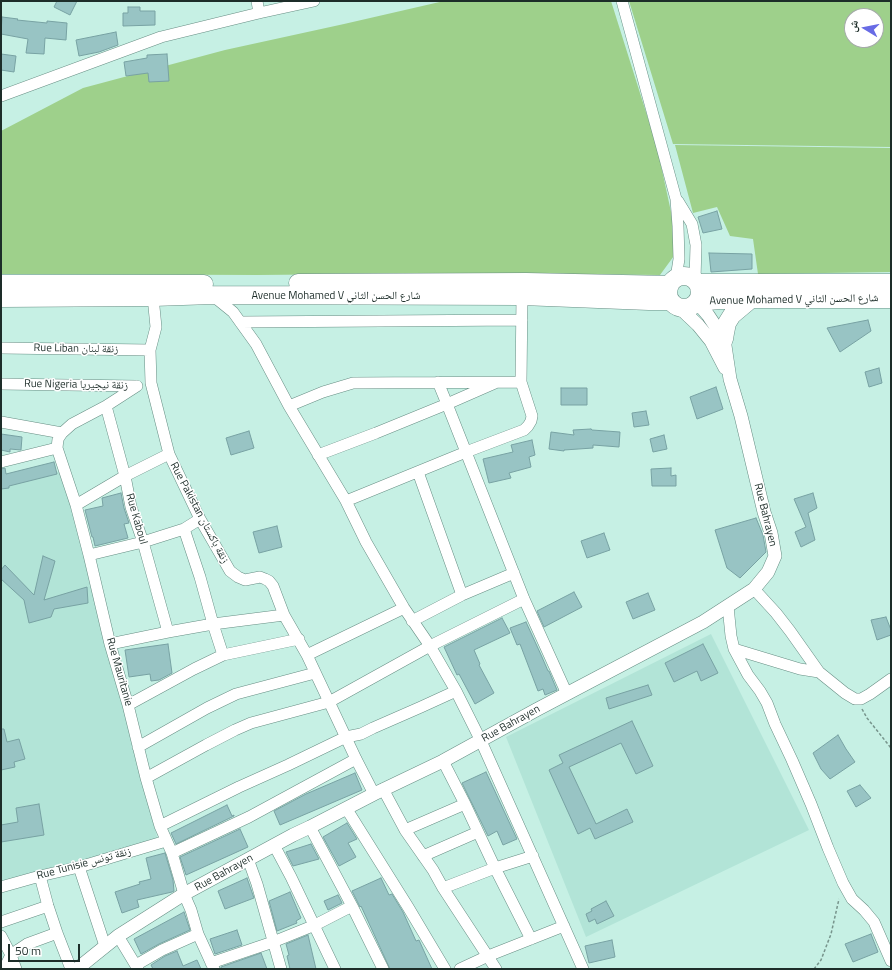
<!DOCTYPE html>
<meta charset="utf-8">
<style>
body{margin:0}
#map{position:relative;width:892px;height:970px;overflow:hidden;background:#c6f0e4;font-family:"Titillium Web","Noto Naskh Arabic",sans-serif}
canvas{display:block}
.frame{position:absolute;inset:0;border:2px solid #1d2d29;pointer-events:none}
.north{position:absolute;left:844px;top:8px;width:40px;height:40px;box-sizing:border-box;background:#fff;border:1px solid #a5aba9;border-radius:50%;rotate:280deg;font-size:11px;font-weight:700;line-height:16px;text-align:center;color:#1d2d29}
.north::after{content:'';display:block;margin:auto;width:14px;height:18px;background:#686be5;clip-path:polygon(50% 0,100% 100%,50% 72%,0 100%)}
.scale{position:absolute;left:8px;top:944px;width:72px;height:18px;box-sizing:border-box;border:2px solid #1d2d29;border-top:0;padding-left:5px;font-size:12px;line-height:14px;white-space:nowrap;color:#1d2d29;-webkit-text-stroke:3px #fff;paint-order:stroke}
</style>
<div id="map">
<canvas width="892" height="970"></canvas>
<div class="frame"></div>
<div class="north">ش</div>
<div class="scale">50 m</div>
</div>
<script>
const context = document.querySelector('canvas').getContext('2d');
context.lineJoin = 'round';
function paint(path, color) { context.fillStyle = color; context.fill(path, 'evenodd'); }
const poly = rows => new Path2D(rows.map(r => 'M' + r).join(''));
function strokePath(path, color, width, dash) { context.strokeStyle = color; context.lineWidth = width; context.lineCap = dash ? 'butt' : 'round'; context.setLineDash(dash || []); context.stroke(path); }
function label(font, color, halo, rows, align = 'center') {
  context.font = font + ' "Titillium Web","Noto Naskh Arabic",sans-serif'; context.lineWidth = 3; context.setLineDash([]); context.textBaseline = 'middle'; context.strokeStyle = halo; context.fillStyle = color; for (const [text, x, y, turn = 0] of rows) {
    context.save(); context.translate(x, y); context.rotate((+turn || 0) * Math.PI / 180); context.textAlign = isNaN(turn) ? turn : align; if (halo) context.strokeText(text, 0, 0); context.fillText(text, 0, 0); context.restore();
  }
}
paint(poly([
 [62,471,158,841,1,884,1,486],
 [711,634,809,830,586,937,506,737]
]), '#b2e4d7');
paint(poly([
 [444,1,611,1,657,147,679,249,660,275,475,273,257,275,1,274,1,131,83,88,225,50,344,24],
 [629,1,891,1,891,147,673,144],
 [852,16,876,16,876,40,852,40],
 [675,145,891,148,891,272,758,274,753,239,730,236,717,207,693,213]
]), '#9ed08b');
const building = poly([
 [57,1,77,1,70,15,54,7,57,1],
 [128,7,140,7,140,11,155,11,155,25,123,26,123,13,128,13,128,7],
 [2,17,18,19,17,20,47,23,47,21,67,23,66,40,45,38,44,54,26,53,28,39,1,34,2,17],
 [116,32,118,45,99,52,79,56,76,40,116,32],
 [1,54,16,56,14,72,1,70,1,54],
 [167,54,169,81,149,82,148,73,126,76,124,62,147,58,147,55,167,54],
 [717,211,722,229,703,233,698,217,717,211],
 [709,253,752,254,752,269,711,272,709,253],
 [868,320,871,331,840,352,827,328,868,320],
 [879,368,882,383,869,387,865,372,879,368],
 [716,387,723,409,697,419,690,397,716,387],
 [561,388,587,388,587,405,561,405,561,388],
 [646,411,649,425,634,427,632,413,646,411],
 [591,429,592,430,620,432,619,447,593,445,593,448,564,450,564,451,549,449,551,432,574,435,573,430,591,429],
 [249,431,254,448,231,455,226,438,249,431],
 [1,434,22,437,21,450,10,449,10,452,1,450,1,434],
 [664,435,667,449,653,452,650,439,664,435],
 [532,440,535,455,529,457,531,467,509,473,511,478,489,483,483,459,513,452,511,445,532,440],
 [54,462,57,474,9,486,9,488,1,489,1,469,5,468,6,474,54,462],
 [671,468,671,476,676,475,676,486,652,486,651,469,671,468],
 [121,493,124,508,129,523,124,524,128,538,95,546,93,537,92,537,85,510,103,506,102,498,121,493],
 [813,493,817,508,808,513,815,540,801,547,795,532,806,527,794,499,813,493],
 [756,518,763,535,766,552,740,578,727,568,715,530,756,518],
 [277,526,282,547,259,553,253,532,277,526],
 [604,533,610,550,587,558,581,541,604,533],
 [43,556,55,561,44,600,87,587,88,603,54,609,51,617,29,623,24,600,1,579,1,570,5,565,34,595,43,556],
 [574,592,582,607,544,627,537,611,574,592],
 [648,593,655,610,633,619,626,602,648,593],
 [886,617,891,630,891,635,877,640,871,620,886,617],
 [502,618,510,633,474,650,480,664,479,665,494,693,475,704,459,674,457,675,444,647,502,618],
 [526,622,542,657,548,671,549,671,557,690,545,695,543,689,538,691,520,644,517,645,510,628,526,622],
 [168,644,172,673,159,680,151,681,150,674,129,677,125,650,168,644],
 [703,644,718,673,701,681,697,671,674,682,665,663,703,644],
 [648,685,652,695,609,709,606,698,648,685],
 [632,721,653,766,636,774,621,743,569,767,596,824,627,809,633,822,595,839,590,828,578,834,549,770,563,763,559,755,632,721],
 [1,729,4,729,7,742,19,739,25,759,14,762,15,767,1,770,1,729],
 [838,735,846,749,855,762,830,779,821,769,813,753,838,735],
 [486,772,517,839,503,845,497,831,488,836,462,783,486,772],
 [355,773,362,790,280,825,274,811,306,794,355,773],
 [860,785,871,798,856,807,847,791,860,785],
 [39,804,44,835,1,842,1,825,18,822,16,808,39,804],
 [227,805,232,816,234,815,234,816,176,844,171,833,227,805],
 [347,823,357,839,348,843,356,857,339,866,323,837,347,823],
 [240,829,248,847,186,875,180,857,240,829],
 [311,844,319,859,293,866,286,852,311,844],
 [165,853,173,880,174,891,172,892,137,900,139,907,122,913,115,892,140,884,139,882,151,879,146,858,165,853],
 [247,878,254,898,225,909,218,891,247,878],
 [381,878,389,895,392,894,403,912,416,941,419,940,432,969,390,969,361,906,360,907,352,891,381,878],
 [290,892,301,918,296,921,297,923,277,931,269,901,290,892],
 [338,895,342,903,328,910,324,901,338,895],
 [606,901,614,916,597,924,595,919,589,922,586,914,592,911,591,909,606,901],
 [184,912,190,930,159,944,141,954,134,939,184,912],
 [237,930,242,945,215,954,210,939,237,930],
 [871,934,878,952,853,962,845,944,871,934],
 [308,935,316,969,290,969,287,956,289,955,286,944,308,935],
 [612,940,615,957,589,963,585,946,612,940],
 [177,951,183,966,197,960,201,969,153,969,151,965,165,956,177,951],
 [261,953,267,969,221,969,221,967,261,953]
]);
paint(building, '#98c4c4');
strokePath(building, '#78a2a3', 1);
const minor = poly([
 [257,1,259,13],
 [622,1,676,199,678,226,679,259,676,278],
 [1,96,161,37,259,13,314,1],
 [678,201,692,224,696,245,695,280],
 [212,295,233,312,256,344,289,406,346,501,366,542,404,608,430,646,456,691,481,741,583,969],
 [153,297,156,327,150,350,151,383,169,454,200,519,230,571,238,577,245,580,260,577,265,579,269,581,273,586,284,615,307,655,356,759,374,794],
 [240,322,522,320],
 [1,348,150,350],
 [438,382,447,404,524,599,567,694],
 [1,384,136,386],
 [137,386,106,406,72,424,62,433,58,439,57,448,76,505,89,555,110,644,128,705,146,778,160,826,172,853,184,894,191,910,198,934,214,969],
 [106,406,125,476,131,507,143,542,168,632],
 [289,406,323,392,353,383,521,382],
 [1,422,62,433],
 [318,455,376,433,447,404,495,383],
 [1,462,57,448],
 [418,472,462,595],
 [346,501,466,452,524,430,528,426,531,421,532,416,521,382,522,296],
 [76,505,125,476,169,454],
 [184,529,200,577,213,624,223,655],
 [89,555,143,542,184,529,200,519],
 [754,589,776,613,790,631,819,672],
 [728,606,731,636,734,649,748,675,760,691,767,703,775,724,792,760,811,804,828,848,843,883,852,899,864,910,874,922,891,961],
 [412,621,462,595,514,573],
 [110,644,168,632,213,624,284,615],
 [734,649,800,669,819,672,845,693,855,699,861,699,870,694,891,679],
 [307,655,404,608],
 [128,705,194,669,223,655,299,639],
 [138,747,207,708,236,694,315,673],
 [443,761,465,804,495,868,531,939],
 [146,778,206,745,235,730,251,723,329,702,430,646,524,599],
 [383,789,405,830,433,870,443,888,496,969],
 [346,808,408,907,445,969],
 [160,826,239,787,288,765,346,737,361,734,373,728,421,707,456,691],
 [310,827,352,906,383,969],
 [405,830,465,804],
 [274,845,291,877,335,969],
 [172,853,249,817,356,759],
 [423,856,478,832],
 [248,859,257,884,281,969],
 [79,867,105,946],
 [40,876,48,906,57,933,71,969],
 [1,887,40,876,79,867,166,841],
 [443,888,495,868,533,856],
 [1,922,48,906],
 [1,936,11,955,16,969],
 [118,936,138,969],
 [211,963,273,942,315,925,352,906],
 [136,965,162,950,198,934],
 [4,969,11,955,18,950,27,944,57,933],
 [460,969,488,956,564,926]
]);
const tertiary = poly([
 [680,308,698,325,711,341,725,368],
 [77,969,118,936,184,894,293,835,310,827,374,794,443,761,536,710,703,622,754,589,768,572,775,556,771,533,764,512,741,416,730,379,724,339,708,315,697,302]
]);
const trunk = poly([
 '668 292a16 16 0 1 1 32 0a16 16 0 1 1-32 0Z',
 [298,283,526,282,670,285],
 [697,283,891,283],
 [1,284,204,284],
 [1,298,153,297,212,295,522,296,649,301,671,301],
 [697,302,719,300,751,299,891,299],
 [724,339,725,333,727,323,732,315,751,299]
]);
strokePath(minor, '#678e84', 12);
strokePath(tertiary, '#678e84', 14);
strokePath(trunk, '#678e84', 19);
strokePath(poly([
 [862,709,867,718,891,748],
 [814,969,821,960,831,934,839,899]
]), '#77948c', 1.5, [3, 2]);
strokePath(minor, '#fff', 11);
strokePath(tertiary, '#fff', 13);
strokePath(trunk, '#fff', 18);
label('11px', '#1d2d29', '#fff', [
 ["Avenue Mohamed V شارع الحسن الثاني",336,296],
 ["Avenue Mohamed V شارع الحسن الثاني",794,300,-1],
 ["Rue Liban زنقة لبنان",76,349,1],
 ["Rue Nigeria زنقة نيجيريا",76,385,1],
 ["Rue Pakistan زنقة باكستان",199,513,62],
 ["Rue Bahrayen",765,515,76],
 ["Rue Kaboul",136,519,74],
 ["Rue Mauritanie",119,672,74],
 ["Rue Bahrayen",511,724,-29],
 ["Rue Tunisie زنقة تونس",84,864,-15],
 ["Rue Bahrayen",224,873,-29]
]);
</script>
